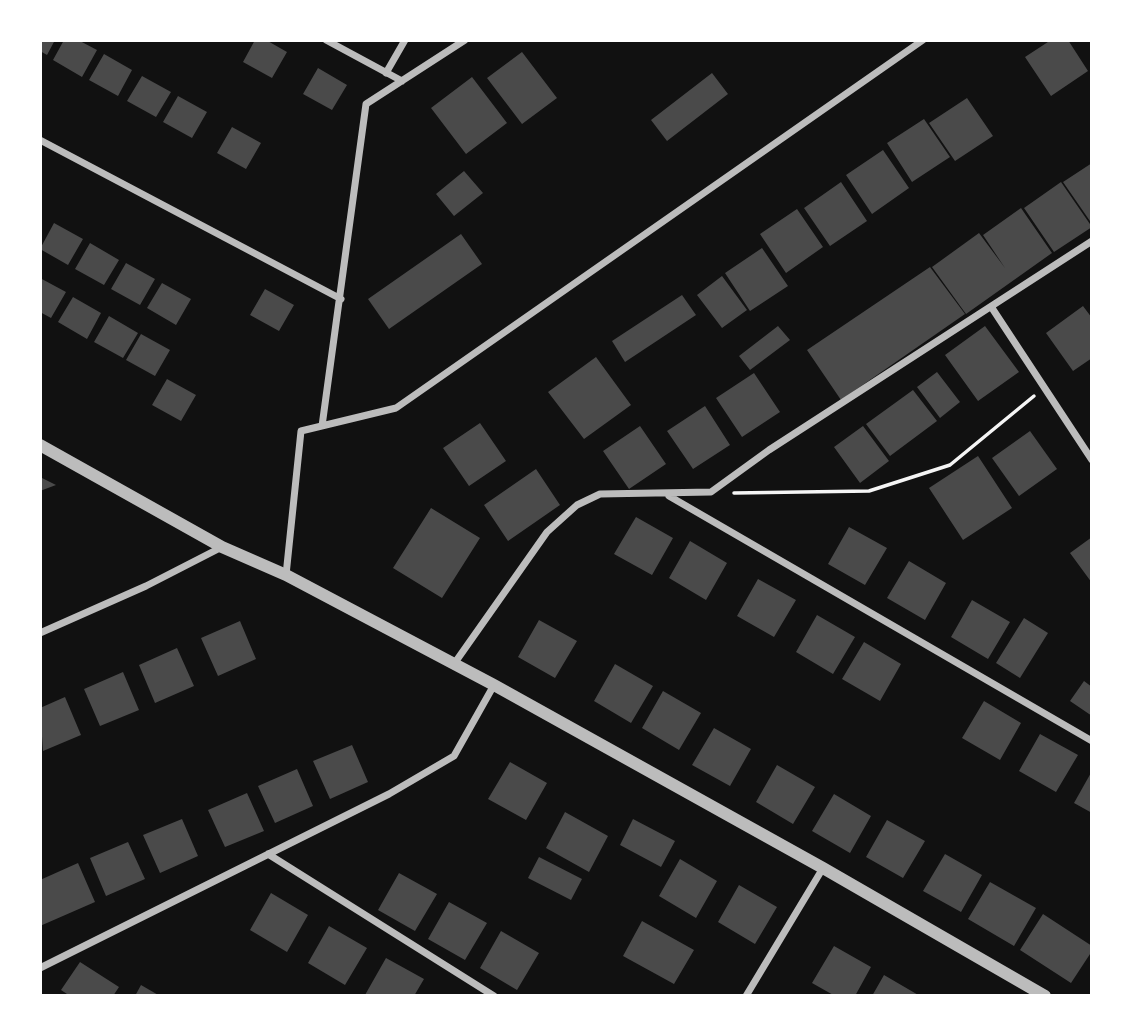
<!DOCTYPE html>
<style>
body{margin:0}
#map{position:relative;width:1132px;height:1036px;overflow:hidden;background:#111;font-family:Overpass,sans-serif}
canvas{display:block}
.frame{position:absolute;inset:0;border:42px solid #fff;pointer-events:none}
</style>
<div id="map">
<canvas width="1132" height="1036"></canvas>
<div class="frame"></div>
</div>
<script>
const context = document.querySelector('canvas').getContext('2d');
context.lineJoin = 'round';
function paint(path, color) { context.fillStyle = color; context.fill(path, 'evenodd'); }
const poly = rows => new Path2D(rows.map(r => 'M' + r).join(''));
function strokePath(path, color, width, dash) { context.strokeStyle = color; context.lineWidth = width; context.lineCap = dash ? 'butt' : 'round'; context.setLineDash(dash || []); context.stroke(path); }
paint(poly([
 [40,40,55,40,47,55,40,51],
 [64,40,78,40,97,50,82,77,53,60],
 [255,40,266,40,287,52,272,78,243,62],
 [1051,40,1068,40,1088,71,1051,96,1025,57],
 [522,52,557,98,522,124,487,78],
 [104,54,132,70,118,96,89,80],
 [318,68,347,85,332,110,303,94],
 [712,73,728,94,667,141,651,120],
 [142,76,171,92,156,117,127,101],
 [472,77,507,123,466,154,431,108],
 [178,96,207,112,192,138,163,122],
 [967,98,993,136,955,161,929,123],
 [924,119,950,157,912,182,887,143],
 [232,127,261,143,246,169,217,153],
 [883,150,909,188,872,214,846,175],
 [1092,163,1092,224,1063,182],
 [464,171,483,193,454,216,436,194],
 [841,182,867,221,830,246,804,208],
 [1061,182,1092,227,1054,252,1024,208],
 [1021,208,1052,253,966,314,932,267,979,233,1005,268,983,235],
 [797,209,823,247,786,273,760,234],
 [54,223,83,239,68,265,40,249],
 [461,234,482,264,389,329,368,299],
 [90,243,119,260,104,285,75,269],
 [762,248,788,286,750,311,725,273],
 [126,263,155,279,140,305,111,289],
 [930,267,965,314,841,400,807,350],
 [722,276,747,310,722,328,697,295],
 [40,278,66,292,51,318,40,312],
 [162,283,191,299,176,325,147,308],
 [265,289,294,305,279,331,250,315],
 [682,295,696,315,625,362,612,341],
 [73,297,101,313,87,339,58,322],
 [1083,306,1092,318,1092,358,1073,371,1046,333],
 [109,316,138,333,123,358,94,342],
 [778,326,790,340,750,370,739,356],
 [985,326,1019,372,978,401,945,355],
 [141,334,170,350,155,376,126,360],
 [596,357,631,405,584,439,548,392],
 [937,372,960,402,940,418,917,387],
 [754,373,780,412,742,437,716,398],
 [167,379,196,395,181,421,152,405],
 [913,390,937,421,890,456,866,424],
 [705,406,730,445,693,469,667,431],
 [480,423,506,461,469,486,443,448],
 [640,426,666,464,629,489,603,451],
 [863,426,889,461,860,483,834,447],
 [1030,431,1057,469,1019,496,992,458],
 [978,456,1012,508,963,540,929,488],
 [536,469,560,505,508,541,484,505],
 [40,477,56,485,40,491],
 [431,508,480,538,442,598,393,568],
 [636,517,673,538,652,575,614,554],
 [849,527,887,548,865,585,828,564],
 [1092,537,1092,583,1070,553],
 [690,541,727,563,706,600,669,578],
 [909,561,946,583,925,620,887,598],
 [758,579,796,600,774,637,737,616],
 [972,600,1010,622,988,659,951,637],
 [817,615,855,637,833,674,796,652],
 [1024,618,1048,633,1020,678,996,663],
 [539,620,577,641,555,678,518,657],
 [240,621,256,659,218,676,201,638],
 [864,642,901,664,880,701,842,679],
 [177,648,194,686,155,703,139,665],
 [615,664,653,686,631,723,594,701],
 [123,672,139,710,100,726,84,689],
 [1084,681,1092,687,1092,716,1070,701],
 [663,691,701,713,679,750,642,728],
 [65,697,81,735,43,751,40,708],
 [984,701,1021,723,1000,760,962,738],
 [714,728,751,749,730,786,692,765],
 [1040,734,1078,755,1056,792,1019,771],
 [352,745,368,782,330,799,313,761],
 [510,762,547,783,526,820,488,799],
 [777,765,815,787,793,824,756,802],
 [297,769,313,806,275,823,258,786],
 [1092,771,1092,813,1074,803],
 [247,793,264,831,225,847,208,810],
 [834,794,871,816,850,853,812,831],
 [565,812,608,836,589,872,546,848],
 [182,819,198,856,160,873,143,835],
 [633,819,675,841,661,867,620,845],
 [887,820,925,841,903,878,866,857],
 [128,842,145,879,106,896,90,858],
 [945,854,982,875,961,912,923,891],
 [539,857,582,879,571,900,528,878],
 [680,859,717,881,696,918,659,896],
 [78,863,95,902,40,926,40,880],
 [399,873,437,894,415,931,378,910],
 [990,882,1036,908,1014,946,968,919],
 [739,885,777,907,755,944,718,922],
 [271,893,308,915,287,952,250,930],
 [449,902,487,923,465,960,428,939],
 [1043,914,1092,946,1092,951,1071,983,1020,950],
 [642,921,694,950,674,984,623,956],
 [329,926,367,948,345,985,308,963],
 [501,931,539,953,517,990,480,968],
 [834,946,871,967,855,996,835,996,812,983],
 [386,958,424,979,414,996,365,995],
 [80,962,119,987,113,996,70,996,61,990],
 [884,975,920,996,872,996],
 [141,985,160,996,135,996]
]), '#4a4a4a');
strokePath(poly([
 [734,493,869,491,950,465,1034,396]
]), '#f5f5f5', 3.5);
strokePath(poly([
 [326,40,402,81],
 [386,73,405,40],
 [40,140,341,299],
 [992,308,1092,460],
 [322,426,366,104,465,40],
 [669,496,1092,741],
 [286,575,301,431,396,408,923,40],
 [40,633,146,586,222,547],
 [454,664,547,532,577,505,600,494,711,492,769,450,1092,241],
 [268,854,494,996],
 [40,968,389,794,454,756,494,685],
 [746,996,823,868]
]), '#bcbcbc', 7);
strokePath(poly([
 [40,445,222,547,286,575,494,685,823,868,1045,996]
]), '#bcbcbc', 12);
</script>
